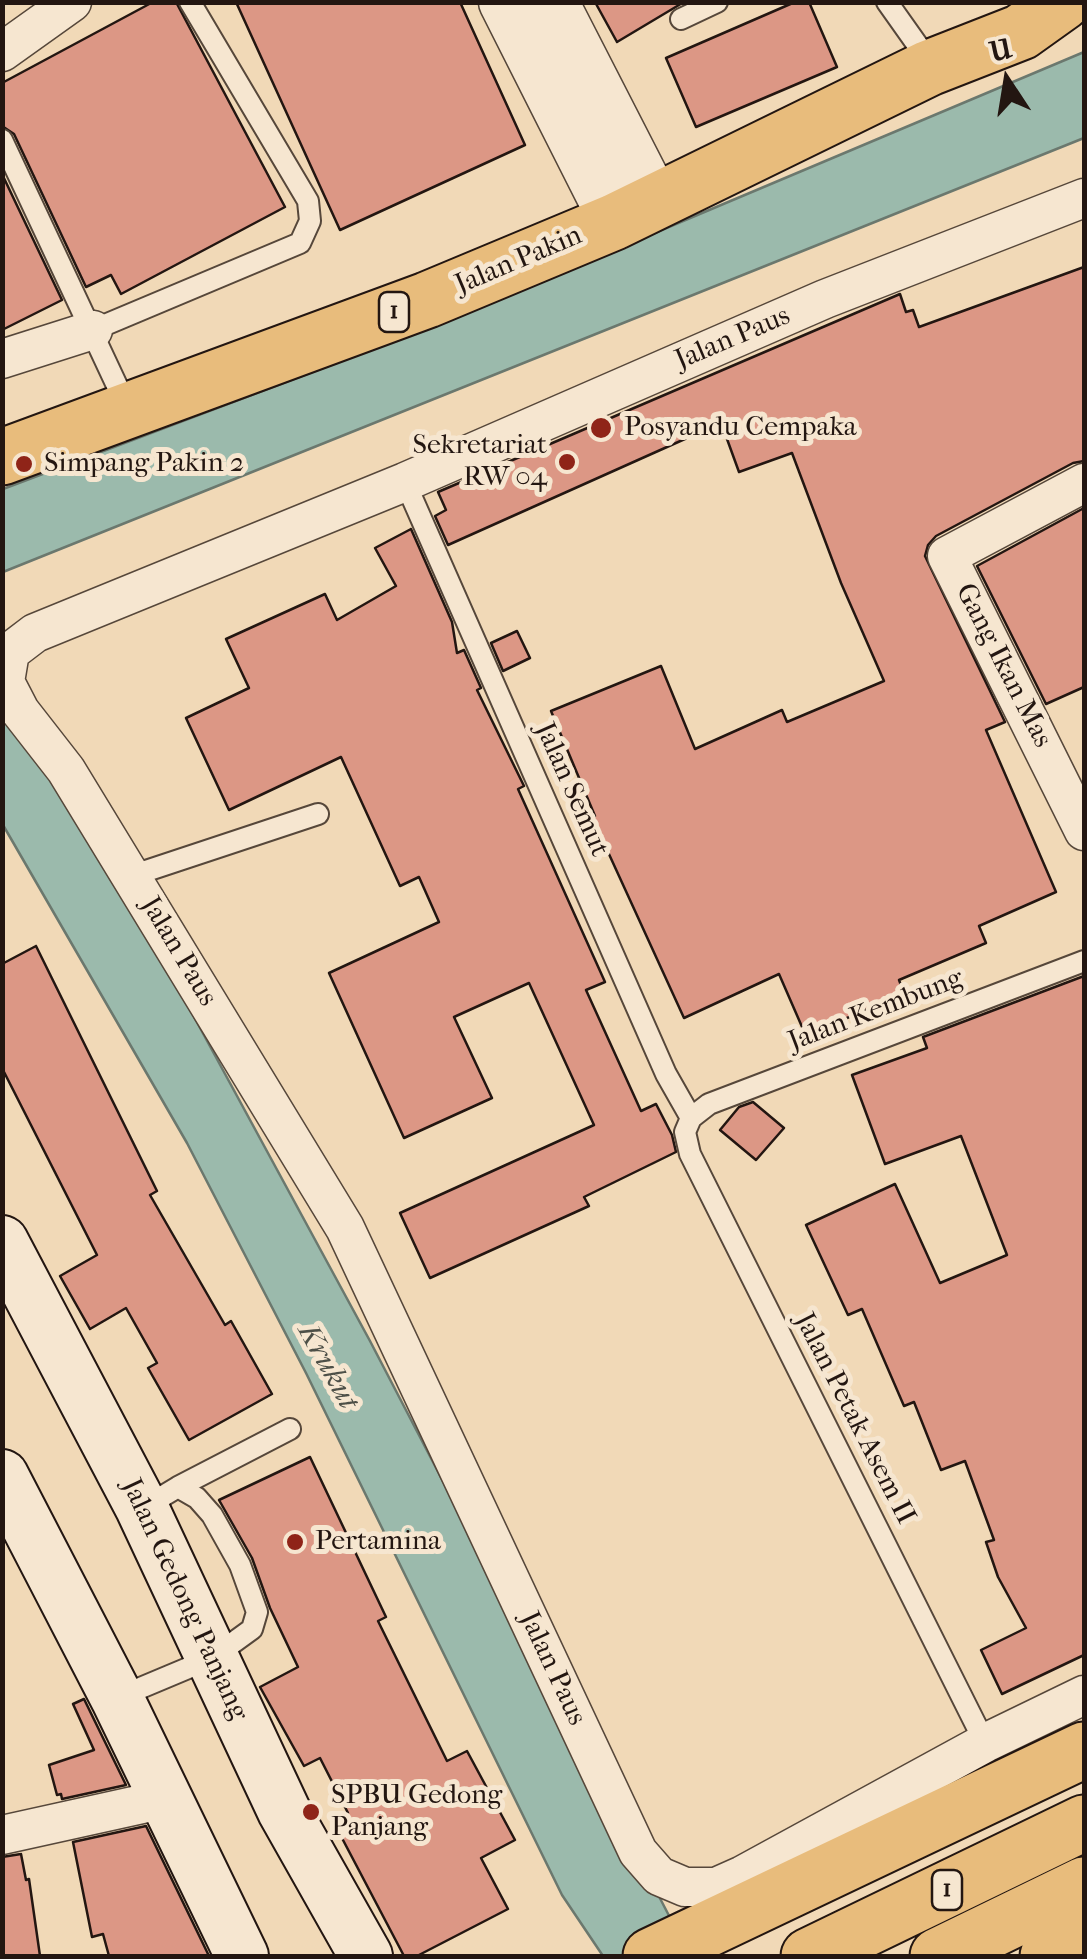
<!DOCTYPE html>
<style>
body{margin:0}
#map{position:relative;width:1087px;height:1959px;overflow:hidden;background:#f1d9b7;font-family:"IM FELL French Canon",serif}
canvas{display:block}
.frame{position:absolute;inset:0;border:5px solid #231611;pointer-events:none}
.north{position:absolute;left:957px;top:30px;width:100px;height:100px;-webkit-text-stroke:8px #f6e6d0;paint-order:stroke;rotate:348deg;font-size:28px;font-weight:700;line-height:40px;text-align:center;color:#231611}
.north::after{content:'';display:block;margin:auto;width:35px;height:45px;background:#231611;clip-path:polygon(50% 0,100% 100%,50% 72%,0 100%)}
</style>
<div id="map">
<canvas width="1087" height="1959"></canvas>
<div class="frame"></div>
<div class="north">U</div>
</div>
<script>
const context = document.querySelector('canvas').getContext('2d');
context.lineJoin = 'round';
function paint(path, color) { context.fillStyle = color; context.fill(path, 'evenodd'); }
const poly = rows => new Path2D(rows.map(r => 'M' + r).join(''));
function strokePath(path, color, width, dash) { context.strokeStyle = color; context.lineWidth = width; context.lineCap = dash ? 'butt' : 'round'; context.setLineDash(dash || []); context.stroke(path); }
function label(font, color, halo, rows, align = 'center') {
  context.font = font + ' "IM FELL French Canon",serif'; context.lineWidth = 10; context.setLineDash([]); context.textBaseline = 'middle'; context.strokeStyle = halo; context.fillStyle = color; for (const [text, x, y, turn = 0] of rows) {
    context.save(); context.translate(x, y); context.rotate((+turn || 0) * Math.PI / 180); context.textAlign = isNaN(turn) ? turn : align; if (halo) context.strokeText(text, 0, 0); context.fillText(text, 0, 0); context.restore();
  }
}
const water = poly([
 [1084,52,1084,138,3,572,3,489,434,326,1084,52],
 [2,719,72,792,370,1341,690,1956,603,1956,562,1895,306,1373,187,1143,3,825,2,719]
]);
paint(water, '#9bbaac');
strokePath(water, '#6b786e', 2.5);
const building = poly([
 [153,2,176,2,285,207,121,294,111,275,86,287,14,134,2,126,2,83,153,2],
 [236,2,460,2,525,145,340,230,236,2],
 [595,2,684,2,617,42,595,2],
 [795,2,809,2,837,67,696,127,666,58,795,2],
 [2,174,62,300,2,330,2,174],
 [1084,267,1084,461,1073,463,936,536,928,545,925,556,1005,722,986,730,1056,892,979,926,986,943,899,980,904,993,806,1036,779,974,684,1018,592,817,595,816,551,711,661,666,695,749,782,710,787,722,884,681,841,583,792,453,739,472,723,428,706,434,705,430,448,545,435,516,446,510,438,492,900,294,906,312,913,310,919,327,1084,267],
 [1084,508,1084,687,1046,704,977,566,1084,508],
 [411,529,452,622,457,653,464,650,481,688,477,690,524,786,518,789,605,982,586,990,641,1111,656,1104,672,1135,676,1152,584,1197,589,1206,430,1278,400,1213,594,1125,529,983,454,1017,492,1098,404,1138,329,973,439,922,419,877,400,886,341,757,229,810,186,718,249,688,226,639,325,594,337,620,396,586,375,548,411,529],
 [517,631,530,658,503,671,491,643,517,631],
 [36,946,157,1191,150,1195,225,1325,231,1321,272,1394,189,1440,148,1368,157,1363,126,1308,90,1329,60,1276,97,1255,2,1068,2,964,36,946],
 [1084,976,1084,1655,1002,1694,981,1650,1026,1628,998,1577,986,1542,994,1540,965,1461,941,1470,914,1402,904,1406,862,1309,848,1315,806,1225,895,1184,940,1283,1007,1255,961,1136,885,1164,852,1075,927,1048,923,1037,1084,976],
 [753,1102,784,1128,756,1160,720,1130,739,1107,753,1102],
 [310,1457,386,1617,378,1621,447,1761,467,1751,515,1840,481,1858,508,1909,417,1956,404,1956,333,1821,348,1813,320,1758,304,1766,260,1687,298,1667,270,1608,252,1558,219,1500,310,1457],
 [84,1699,126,1785,62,1799,61,1794,57,1795,49,1765,94,1750,73,1704,84,1699],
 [146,1826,209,1956,109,1956,103,1934,92,1937,73,1842,146,1826],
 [21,1854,26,1880,29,1879,40,1956,2,1956,2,1857,21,1854]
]);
paint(building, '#dc9785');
strokePath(building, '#231611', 2.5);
const service = poly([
 [887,2,921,50,929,67],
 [681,19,717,2],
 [2,140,127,407],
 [93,330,300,243,310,221,308,201,190,2],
 [405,482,666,1074,691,1118],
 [134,879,146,871,318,814],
 [691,1118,685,1132,690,1154,985,1743],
 [691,1118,709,1104,1084,961],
 [178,1487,290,1429],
 [119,1697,212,1658,252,1629,257,1612,240,1565,212,1515,197,1498,178,1487,143,1508]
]);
const minor = poly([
 [2,52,72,2],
 [1084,198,825,299,405,482,35,633,10,652,5,682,20,711,66,770,345,1228,638,1852,659,1876,685,1887,716,1887,743,1875,985,1743,1084,1695],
 [2,359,93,330],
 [1084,483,947,556,1084,831],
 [2,1835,165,1799]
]);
const tertiary = poly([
 [503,2,614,222],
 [554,2,657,203]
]);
const secondary = poly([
 [2,1242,142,1508,284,1811,366,1956],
 [2,1476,117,1698,242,1956]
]);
const trunk = poly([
 [2,457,427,300,614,222,929,68,1021,32,1063,2]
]);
const motorway = poly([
 [651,1956,1084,1750],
 [809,1956,1084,1823],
 [938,1956,1084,1885],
 [1048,1956,1084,1939]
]);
strokePath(service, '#56473a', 24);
strokePath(minor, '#56473a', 41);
strokePath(tertiary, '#56473a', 51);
strokePath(secondary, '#231611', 56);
strokePath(trunk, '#231611', 59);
strokePath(motorway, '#231611', 59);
strokePath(service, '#f6e6d0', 20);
strokePath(minor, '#f6e6d0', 38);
strokePath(tertiary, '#f6e6d0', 48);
strokePath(secondary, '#f6e6d0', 52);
strokePath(trunk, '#e8bc7c', 55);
strokePath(motorway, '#e8bc7c', 55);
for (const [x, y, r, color] of [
 [601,428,12,"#8f2418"],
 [567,462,10,"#8f2418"],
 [24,464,10,"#8f2418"],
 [295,1542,10,"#8f2418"],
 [311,1812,10,"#8f2418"]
]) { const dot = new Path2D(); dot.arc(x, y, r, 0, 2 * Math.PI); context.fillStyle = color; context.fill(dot); strokePath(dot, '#f6e6d0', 4); }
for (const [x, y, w] of [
 [394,312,30],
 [947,1890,30]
]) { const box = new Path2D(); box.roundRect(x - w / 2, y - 20, w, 40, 8); context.fillStyle = '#f6e6d0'; context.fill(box); strokePath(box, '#231611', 2.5); }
label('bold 25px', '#231611', null, [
 ["1",394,312],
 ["1",947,1890]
]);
label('28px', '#231611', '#f6e6d0', [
 ["Jalan Pakin",519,261,-23],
 ["Jalan Paus",733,339,-23],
 ["Gang Ikan Mas",1003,666,63],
 ["Jalan Semut",571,790,66],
 ["Jalan Paus",178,952,59],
 ["Jalan Kembung",876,1011,-21],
 ["Jalan Petak Asem II",854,1419,63],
 ["Jalan Gedong Panjang",184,1600,65],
 ["Jalan Paus",552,1669,65]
]);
label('28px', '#231611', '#f6e6d0', [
 ["Posyandu Cempaka",624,428],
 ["Sekretariat",547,446,"right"],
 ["RW 04",547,478,"right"],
 ["Simpang Pakin 2",44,464],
 ["Pertamina",315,1542],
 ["SPBU Gedong",331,1796],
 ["Panjang",331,1828]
], 'left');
label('italic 30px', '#4d4f47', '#f6e6d0', [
 ["Krukut",327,1367,61]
]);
</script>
